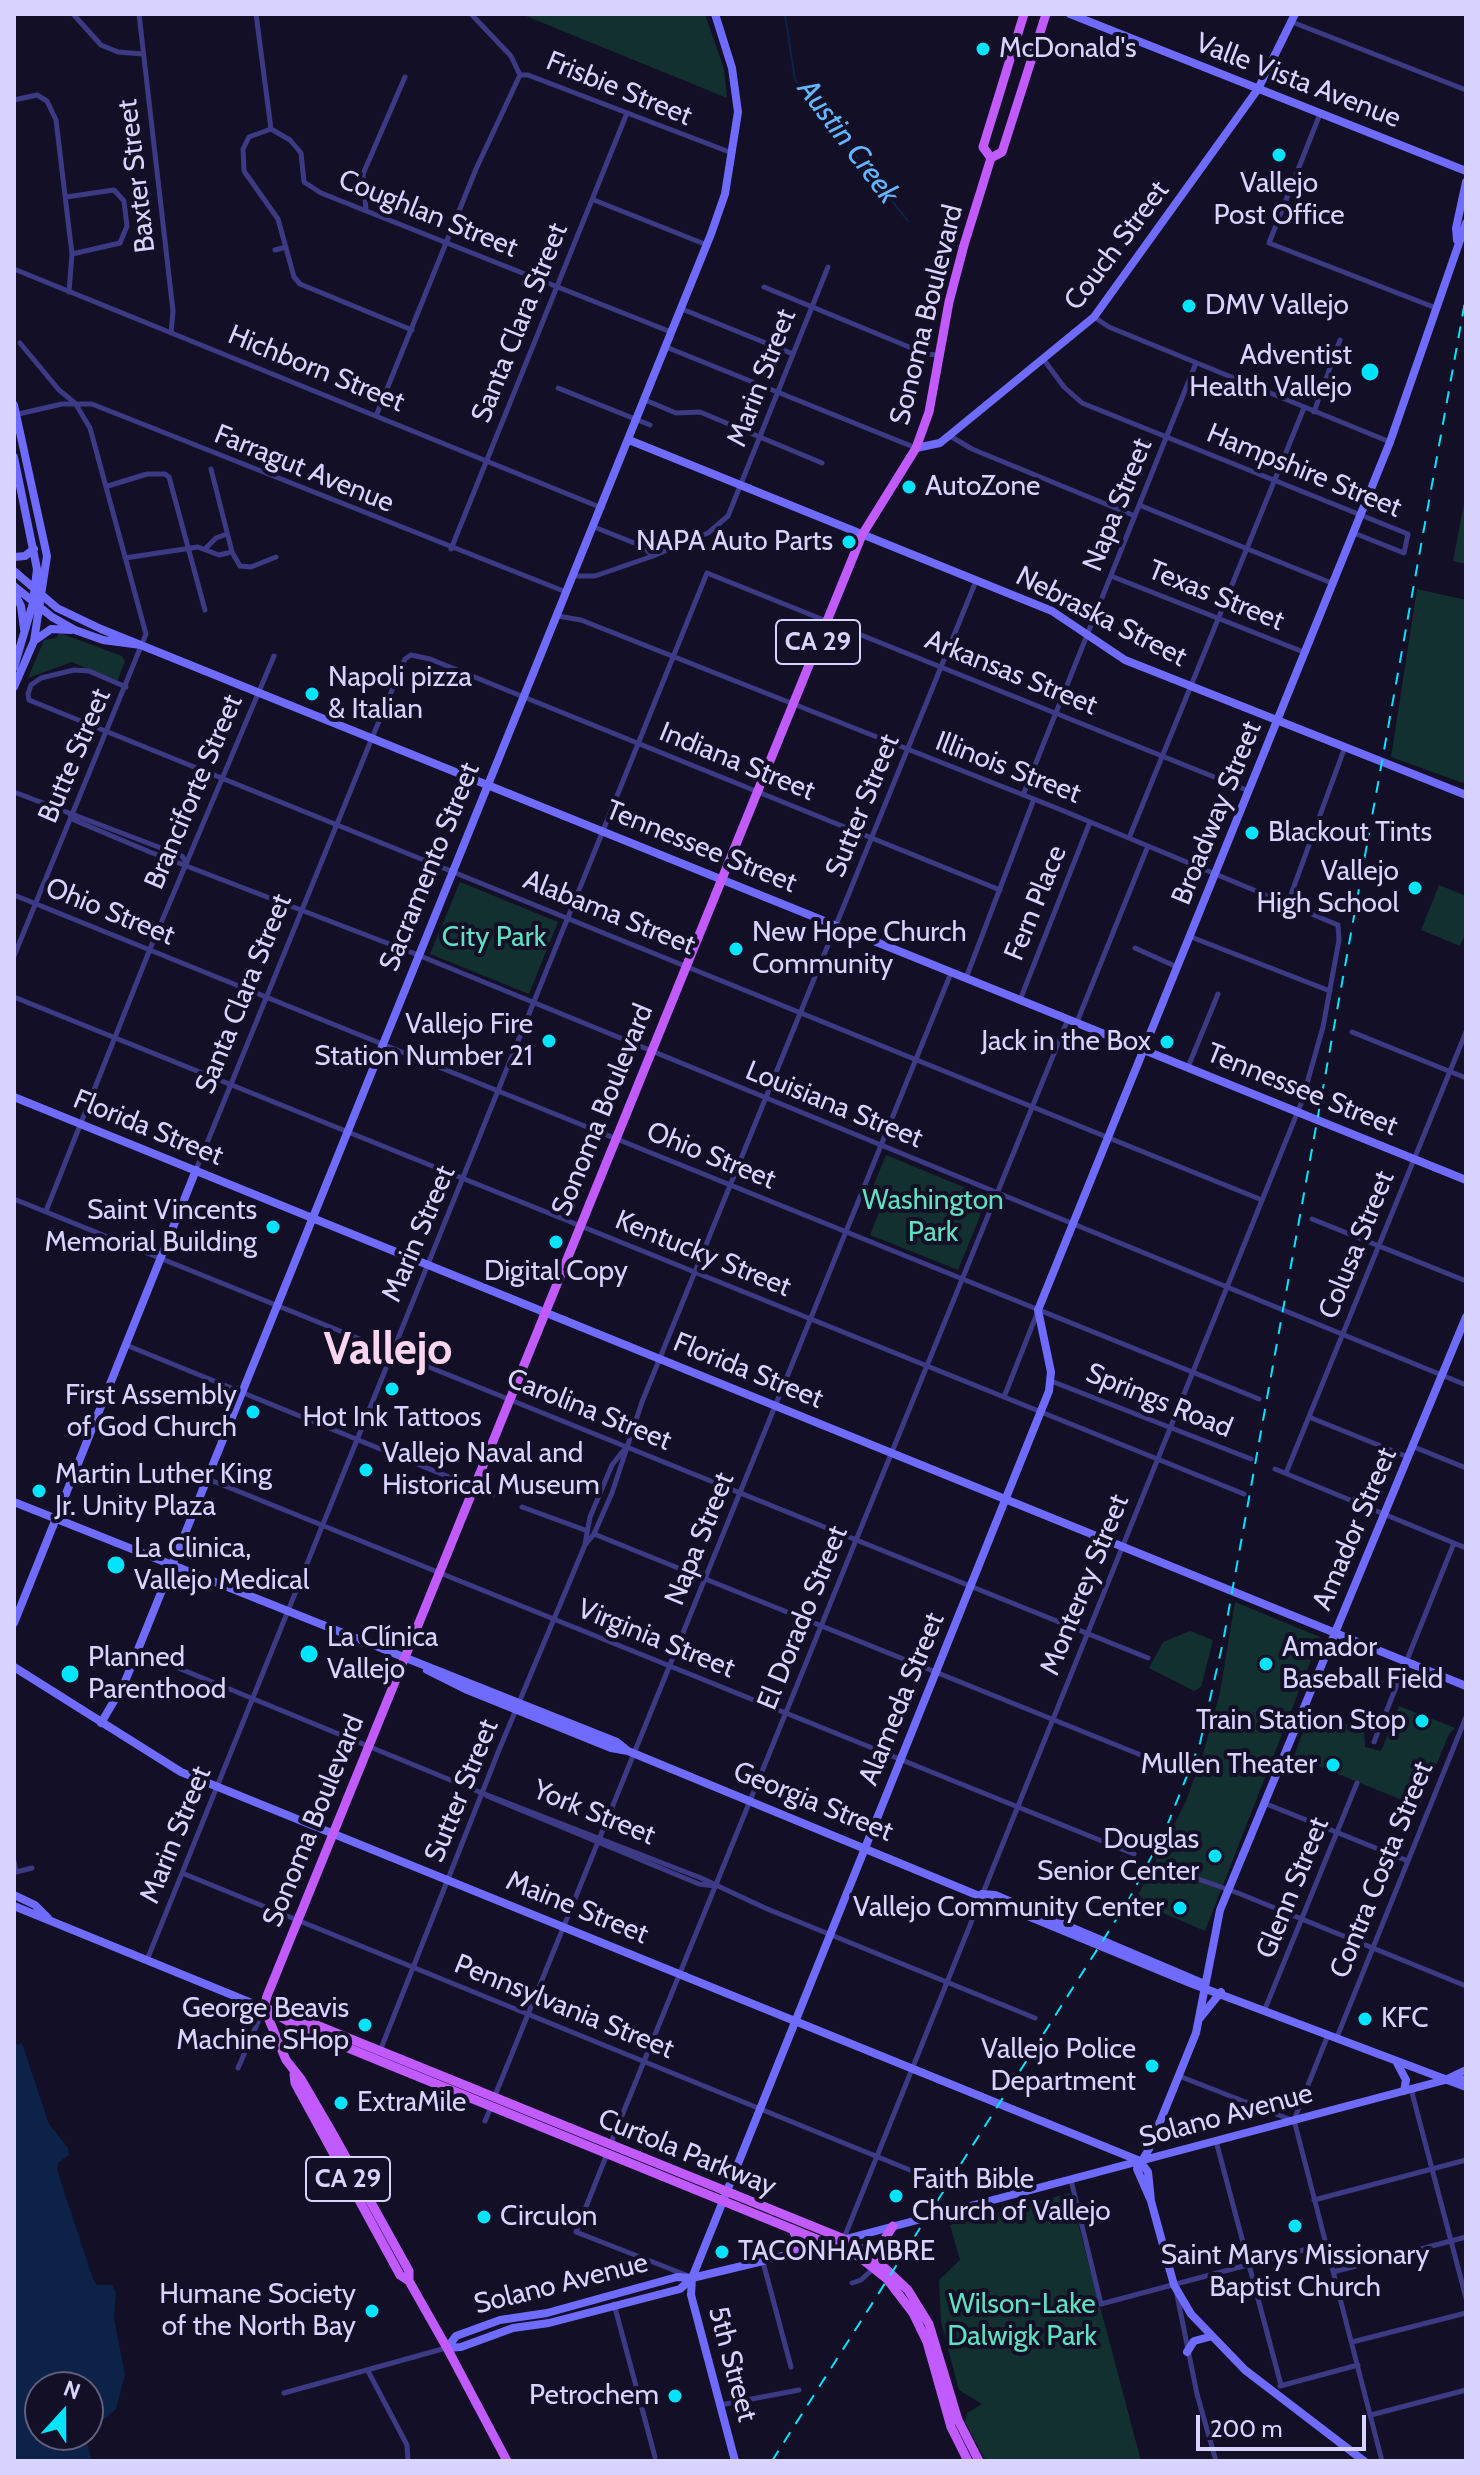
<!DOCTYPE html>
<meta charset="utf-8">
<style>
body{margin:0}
#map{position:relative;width:1480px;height:2475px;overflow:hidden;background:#130f26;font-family:Cabin,sans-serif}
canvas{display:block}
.frame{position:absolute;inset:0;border:16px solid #d9d4ff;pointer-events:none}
.north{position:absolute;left:24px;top:2371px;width:80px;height:80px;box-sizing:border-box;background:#130f26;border:2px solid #625e7d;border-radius:50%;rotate:21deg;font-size:22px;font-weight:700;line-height:32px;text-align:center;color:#d9d4ff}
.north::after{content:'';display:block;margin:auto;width:28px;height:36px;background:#00e5ff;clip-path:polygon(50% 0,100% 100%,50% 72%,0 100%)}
.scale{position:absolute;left:1196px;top:2415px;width:170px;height:36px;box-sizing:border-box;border:4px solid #d9d4ff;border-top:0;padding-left:10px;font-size:24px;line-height:28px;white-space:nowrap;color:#d9d4ff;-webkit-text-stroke:6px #130f26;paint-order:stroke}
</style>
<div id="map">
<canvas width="1480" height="2475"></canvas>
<div class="frame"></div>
<div class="north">N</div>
<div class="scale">200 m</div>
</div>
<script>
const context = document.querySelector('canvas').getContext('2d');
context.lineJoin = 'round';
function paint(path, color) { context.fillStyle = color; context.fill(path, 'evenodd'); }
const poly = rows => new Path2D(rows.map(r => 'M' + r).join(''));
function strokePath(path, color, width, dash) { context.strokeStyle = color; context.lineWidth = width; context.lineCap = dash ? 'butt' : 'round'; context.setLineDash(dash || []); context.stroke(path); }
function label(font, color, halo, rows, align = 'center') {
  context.font = font + ' Cabin,sans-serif'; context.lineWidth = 8; context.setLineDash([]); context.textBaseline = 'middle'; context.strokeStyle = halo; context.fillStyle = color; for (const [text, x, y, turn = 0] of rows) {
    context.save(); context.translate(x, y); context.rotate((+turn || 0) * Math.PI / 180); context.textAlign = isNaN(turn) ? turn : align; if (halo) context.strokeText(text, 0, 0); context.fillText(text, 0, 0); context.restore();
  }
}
paint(poly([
 [521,14,705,14,724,69,727,98],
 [1466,493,1466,564,1453,561],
 [1417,589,1466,600,1466,778,1463,783,1391,757],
 [60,633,122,656,125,661,117,682,72,662,28,678,44,640,56,638],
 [460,882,558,922,529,994,430,954],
 [1439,885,1466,896,1466,931,1460,946,1421,930],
 [886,1155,988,1197,958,1270,870,1235,884,1200,870,1194],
 [1235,1602,1320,1637,1205,1931,1135,1901,1186,1801,1203,1754,1220,1692],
 [1190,1631,1213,1640,1201,1687,1194,1691,1149,1668,1163,1642],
 [1399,1706,1455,1728,1449,1734,1419,1807,1294,1756,1310,1713,1315,1712,1364,1731,1365,1747,1381,1751],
 [1070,2193,1141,2461,986,2461,965,2422,967,2413,982,2404,959,2390,941,2322,939,2280,960,2260,950,2225]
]), '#12302f');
paint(poly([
 [14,2038,17,2045,22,2043,49,2124,68,2148,69,2155,58,2163,57,2170,93,2279,97,2285,112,2285,116,2293,114,2318,125,2375,116,2409,106,2418,88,2425,88,2387,40,2387,40,2435,85,2435,92,2461,14,2461]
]), '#0c2248');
strokePath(poly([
 [785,14,795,80,908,221]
]), '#0c2248', 2);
strokePath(poly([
 [73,14,101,45,118,52,143,54],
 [139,14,173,311,171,333],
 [256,14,271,129],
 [471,14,511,56,520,75],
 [1292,22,1466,90],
 [520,75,528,75,732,153],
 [14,100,37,95,47,101,56,120,72,254,69,292],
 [1320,114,1269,243,1436,308],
 [66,197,114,190,124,201,127,226,120,243,72,254],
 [594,200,707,245],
 [366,210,363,174,405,77],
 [275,250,286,247],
 [14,269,602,508],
 [764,287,926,354,938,355],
 [682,309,793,354],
 [1094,317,1109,327,1390,442],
 [412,330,300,284,294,277,278,219,244,171,243,149,249,137,271,129,290,140,301,153,304,182,321,193,671,332],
 [666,347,916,448],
 [1044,360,1064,387,1082,403,1408,534,1404,553,1354,533],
 [558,388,650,425],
 [645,400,676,413,700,412,822,463],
 [1314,412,1340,340],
 [14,415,62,404,92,404,566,592],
 [376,416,476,169,520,75],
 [950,436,972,449,1135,516],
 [211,469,232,552,240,566,251,567,276,557],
 [108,486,147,474,165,474,169,477,205,610],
 [1139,505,1334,584],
 [594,527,642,546,653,556],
 [206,548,216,538,227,534],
 [451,549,627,113],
 [125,558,198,547,219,555,232,552],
 [574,576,595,576,653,556,708,533,728,516,828,267],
 [1111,576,1306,653],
 [558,616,581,620,1059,809,1338,925,1339,940,1323,1027,1302,1101,844,2238],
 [126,687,89,671,74,670,41,678,31,685,28,694,29,700,1262,1200],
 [14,792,182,856,186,862],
 [1023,795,1196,363],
 [70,815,74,820,150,852,418,955,1466,1385],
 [1129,838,1304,408],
 [14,895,1259,1399],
 [1284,900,1290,897,1345,747],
 [1191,937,1330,991],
 [1135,948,1177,967],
 [14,956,146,634,90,428,75,403,59,390,20,343],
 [966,978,1034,799],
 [14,997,1244,1494],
 [1020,1000,1090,822],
 [1077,1022,1148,846],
 [1352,1032,1466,1078],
 [1188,1067,1218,994],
 [196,1170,372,738,405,659,411,655,430,659,1000,890],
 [14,1199,1148,1658],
 [46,1211,150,949,274,656],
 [1312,1219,1466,1281],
 [126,1345,493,1495],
 [1051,1381,1251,1459],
 [1004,1397,1038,1311],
 [1309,1417,1408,1457],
 [1414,1447,1466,1468],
 [1275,1469,1466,1548],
 [1286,1473,1466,1032],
 [208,1479,1134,1854],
 [522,1507,585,1530],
 [594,1534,1173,1768],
 [585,1544,590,1517,612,1465,623,1451],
 [137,1651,482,1793,701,1878,765,1908,1035,2018],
 [1374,1742,1454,1543],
 [487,1796,699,1884,715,1886],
 [1264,1803,1408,1861],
 [14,1861,16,1872,32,1868],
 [1161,1866,1238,1893,1466,1986],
 [182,1873,932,2179],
 [147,1960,707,573,1249,791],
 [1265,2009,1357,1783],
 [1337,2037,1466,1717],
 [380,2051,499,1750,585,1545,594,1534,612,1493,642,1402,976,581],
 [238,2068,264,2008],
 [1179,2076,1289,2119],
 [1411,2089,1466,2298],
 [494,2098,951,973],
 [1294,2120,1382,2461],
 [1294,2120,1328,2035],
 [485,2121,491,2107],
 [1216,2141,1281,2385],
 [610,2145,1068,1019],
 [607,2154,576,2232,686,2275],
 [1071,2180,1101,2304,1326,2244],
 [1314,2200,1466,2160],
 [763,2262,791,2367],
 [1333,2272,1466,2237],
 [852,2283,861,2280,874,2268],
 [1177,2295,1197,2394,1216,2461],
 [614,2304,655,2457],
 [1352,2342,1466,2313],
 [368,2371,407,2445,408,2461],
 [1280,2386,1358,2365],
 [284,2393,446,2348],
 [720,2405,799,2390],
 [1371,2415,1466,2390]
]), '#3d3a85', 5);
strokePath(poly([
 [1070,14,1466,171],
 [1457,240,1456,228,1466,182],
 [14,405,47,556,34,641,14,687],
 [629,440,1052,611,1125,660,1466,795],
 [916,448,940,443,1094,317,1258,89,1295,14],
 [14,457,37,569,33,603,14,667],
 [14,557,25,556,34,549],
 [14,571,57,608,101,629,1466,1180],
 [14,586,52,617,75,630,103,640,141,645],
 [14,592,21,606,24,629],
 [34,641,51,629,71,630],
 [14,1097,1466,1686],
 [14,1502,617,1742,627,1750],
 [14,1623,196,1170],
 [14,1667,181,1772,1140,2161],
 [427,1670,465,1689,611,1748,628,1751,1190,1983,1466,2087],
 [101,1723,124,1684,154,1610,711,234,725,194,738,112,732,68,715,14],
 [982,1894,995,1895,1202,1983],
 [14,1895,35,1905,48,1918],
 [14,1906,264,2008],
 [1200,2018,1221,1992],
 [1397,2063,1406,2080,1404,2091],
 [1445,2080,1466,2070],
 [1140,2161,1148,2172,1151,2201,1174,2285,1191,2314,1245,2370,1364,2461],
 [1151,2201,1137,2169,1149,2149,1196,2033,1220,1910,1466,1317],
 [447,2348,456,2336,500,2320,547,2313,677,2277,692,2278,763,2261,1445,2080,1466,2080],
 [447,2348,461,2347,513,2328,549,2323,680,2289,692,2278],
 [1187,2352,1194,2341,1209,2337],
 [735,2461,691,2295,692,2278,1049,1391,1051,1372,1038,1310,1390,442,1466,223]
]), '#6f6bff', 8);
strokePath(poly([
 [991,158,983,147,1024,14],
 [264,2008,304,2020,844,2239,869,2253,908,2290,929,2324,958,2420,979,2461],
 [267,2009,299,2028,858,2256,887,2279,913,2313,927,2342,951,2427,968,2461],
 [283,2051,285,2035,299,2028],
 [294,2074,295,2083,400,2275,409,2281,447,2348,507,2461],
 [790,2253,798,2243,793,2229],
 [879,2260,882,2243,893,2226],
 [409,2281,409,2271,333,2134,301,2079,286,2060,264,2008,267,1996,862,535,916,448,929,412,949,302,964,245,991,158,1002,152,1046,14]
]), '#c25bff', 9);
strokePath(poly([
 [772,2461,1128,1901,1165,1831,1200,1743,1223,1642,1466,296]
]), '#00e5ff', 2, [12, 10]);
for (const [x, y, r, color] of [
 [983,49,8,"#00e5ff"],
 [1279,155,8,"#00e5ff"],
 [1189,306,8,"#00e5ff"],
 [1370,372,10,"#00e5ff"],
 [909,487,8,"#00e5ff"],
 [849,542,8,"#00e5ff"],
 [312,694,8,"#00e5ff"],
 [1252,833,8,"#00e5ff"],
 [1415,888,8,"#00e5ff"],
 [736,949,8,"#00e5ff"],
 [549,1041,8,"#00e5ff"],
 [1167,1042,8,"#00e5ff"],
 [273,1227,8,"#00e5ff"],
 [556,1242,8,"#00e5ff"],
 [392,1389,8,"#00e5ff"],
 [253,1412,8,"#00e5ff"],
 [366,1470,8,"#00e5ff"],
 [39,1491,8,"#00e5ff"],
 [116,1565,10,"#00e5ff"],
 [309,1654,10,"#00e5ff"],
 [1266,1664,8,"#00e5ff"],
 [70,1674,10,"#00e5ff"],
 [1422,1721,8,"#00e5ff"],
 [1333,1765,8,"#00e5ff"],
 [1215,1856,8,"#00e5ff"],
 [1180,1908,8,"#00e5ff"],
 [1365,2019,8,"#00e5ff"],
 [365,2025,8,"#00e5ff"],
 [1152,2066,8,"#00e5ff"],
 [341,2103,8,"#00e5ff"],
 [896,2196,8,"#00e5ff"],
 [484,2217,8,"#00e5ff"],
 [1295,2226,8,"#00e5ff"],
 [722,2252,8,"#00e5ff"],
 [372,2311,8,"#00e5ff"],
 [675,2396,8,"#00e5ff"]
]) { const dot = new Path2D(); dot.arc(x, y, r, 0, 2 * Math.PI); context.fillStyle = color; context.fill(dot); strokePath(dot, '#130f26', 3); }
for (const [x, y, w] of [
 [818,642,84],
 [348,2179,84]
]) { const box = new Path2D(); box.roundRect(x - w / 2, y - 22, w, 44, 6); context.fillStyle = '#130f26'; context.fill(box); strokePath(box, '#d9d4ff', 2); }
label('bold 26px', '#d9d4ff', null, [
 ["CA 29",818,642],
 ["CA 29",348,2179]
]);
label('28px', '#d9d4ff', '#130f26', [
 ["McDonald's",999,49],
 ["Vallejo",1279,184,"center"],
 ["Post Office",1279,216,"center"],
 ["DMV Vallejo",1205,306],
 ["Adventist",1352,356,"right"],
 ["Health Vallejo",1352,388,"right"],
 ["AutoZone",925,487],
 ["NAPA Auto Parts",833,542,"right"],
 ["Napoli pizza",328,678],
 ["& Italian",328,710],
 ["Blackout Tints",1268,833],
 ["Vallejo",1399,872,"right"],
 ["High School",1399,904,"right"],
 ["New Hope Church",752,933],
 ["Community",752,965],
 ["Vallejo Fire",533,1025,"right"],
 ["Station Number 21",533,1057,"right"],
 ["Jack in the Box",1151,1042,"right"],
 ["Saint Vincents",257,1211,"right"],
 ["Memorial Building",257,1243,"right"],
 ["Digital Copy",556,1272,"center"],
 ["First Assembly",237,1396,"right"],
 ["of God Church",237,1428,"right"],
 ["Hot Ink Tattoos",392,1418,"center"],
 ["Vallejo Naval and",382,1454],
 ["Historical Museum",382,1486],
 ["Martin Luther King",55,1475],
 ["Jr. Unity Plaza",55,1507],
 ["La Clinica,",134,1549],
 ["Vallejo Medical",134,1581],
 ["La Clínica",327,1638],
 ["Vallejo",327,1670],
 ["Amador",1282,1648],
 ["Baseball Field",1282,1680],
 ["Planned",88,1658],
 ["Parenthood",88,1690],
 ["Train Station Stop",1406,1721,"right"],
 ["Mullen Theater",1317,1765,"right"],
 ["Douglas",1199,1840,"right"],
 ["Senior Center",1199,1872,"right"],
 ["Vallejo Community Center",1164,1908,"right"],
 ["George Beavis",349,2009,"right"],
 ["Machine SHop",349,2041,"right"],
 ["KFC",1381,2019],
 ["Vallejo Police",1136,2050,"right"],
 ["Department",1136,2082,"right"],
 ["ExtraMile",357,2103],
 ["Faith Bible",912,2180],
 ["Church of Vallejo",912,2212],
 ["Circulon",500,2217],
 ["TACONHAMBRE",738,2252],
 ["Saint Marys Missionary",1295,2256,"center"],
 ["Baptist Church",1295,2288,"center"],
 ["Humane Society",356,2295,"right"],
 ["of the North Bay",356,2327,"right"],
 ["Petrochem",659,2396,"right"]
], 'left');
label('28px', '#d9d4ff', '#130f26', [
 ["Valle Vista Avenue",1298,81,21],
 ["Frisbie Street",619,89,22],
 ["Baxter Street",137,176,-97],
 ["Coughlan Street",428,214,22],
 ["Couch Street",1117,246,-53],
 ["Sonoma Boulevard",927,315,-76],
 ["Santa Clara Street",520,323,-68],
 ["Hichborn Street",316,369,22],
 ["Marin Street",762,378,-69],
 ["Farragut Avenue",304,469,22],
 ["Hampshire Street",1304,471,22],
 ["Napa Street",1118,505,-68],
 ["Texas Street",1216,596,22],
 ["Nebraska Street",1101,617,27],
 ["Arkansas Street",1011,673,22],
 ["Butte Street",75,756,-67],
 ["Indiana Street",737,762,22],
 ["Illinois Street",1008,768,21],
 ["Branciforte Street",194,792,-67],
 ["Sutter Street",863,806,-68],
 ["Broadway Street",1217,813,-68],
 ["Tennessee Street",701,847,22],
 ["Sacramento Street",430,867,-68],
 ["Fern Place",1036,903,-68],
 ["Ohio Street",110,912,22],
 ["Alabama Street",609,913,22],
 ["Santa Clara Street",244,994,-68],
 ["Tennessee Street",1302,1090,22],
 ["Louisiana Street",834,1105,22],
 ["Sonoma Boulevard",603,1110,-68],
 ["Florida Street",148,1128,22],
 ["Ohio Street",711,1156,22],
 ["Marin Street",419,1234,-67],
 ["Colusa Street",1357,1245,-68],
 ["Kentucky Street",703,1254,22],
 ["Florida Street",748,1371,22],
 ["Springs Road",1159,1401,22],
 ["Carolina Street",589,1410,22],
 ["Amador Street",1355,1529,-67],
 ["Napa Street",700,1539,-68],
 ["Monterey Street",1085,1585,-68],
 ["El Dorado Street",803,1618,-68],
 ["Virginia Street",656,1639,22],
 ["Alameda Street",902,1699,-68],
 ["Sutter Street",462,1791,-68],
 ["Georgia Street",813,1802,22],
 ["York Street",594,1813,22],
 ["Sonoma Boulevard",314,1821,-68],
 ["Marin Street",176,1835,-68],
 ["Contra Costa Street",1382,1870,-68],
 ["Glenn Street",1293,1888,-68],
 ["Maine Street",577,1908,22],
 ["Pennsylvania Street",564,2007,22],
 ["Solano Avenue",1226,2116,-15],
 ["Curtola Parkway",687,2153,22],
 ["Solano Avenue",561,2284,-14],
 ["5th Street",732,2364,75]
]);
label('28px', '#5fe0c0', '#130f26', [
 ["City Park",494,938],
 ["Washington",933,1201],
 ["Park",933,1233],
 ["Wilson-Lake",1022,2305],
 ["Dalwigk Park",1022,2337]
]);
label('italic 30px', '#62b6ff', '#130f26', [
 ["Austin Creek",848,142,53]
]);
label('bold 44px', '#ffd6f0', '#130f26', [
 ["Vallejo",388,1351]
]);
</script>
